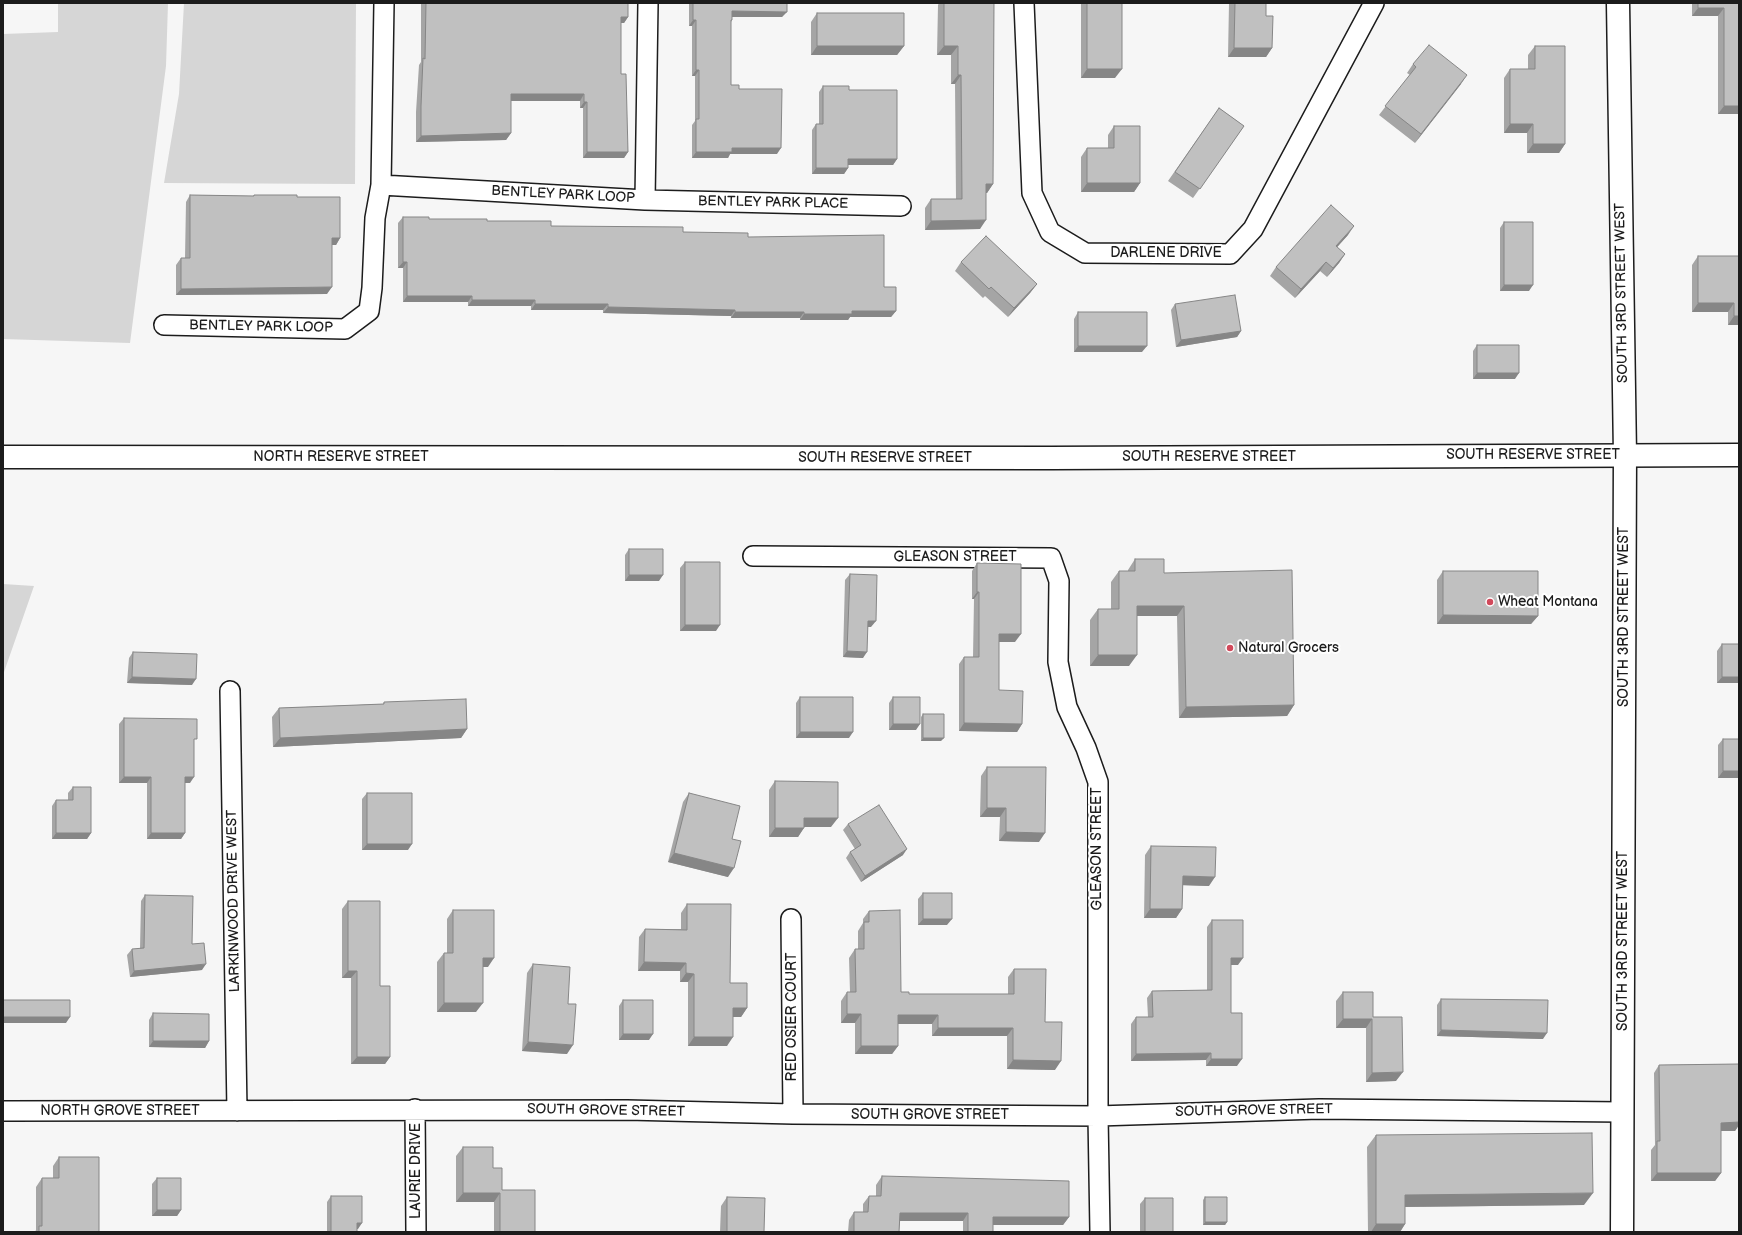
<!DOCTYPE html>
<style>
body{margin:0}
#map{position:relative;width:1742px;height:1235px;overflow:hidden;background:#f6f6f6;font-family:"Balsamiq Sans",sans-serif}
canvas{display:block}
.frame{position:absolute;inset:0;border:4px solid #1c1c1c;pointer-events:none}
</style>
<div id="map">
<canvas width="1742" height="1235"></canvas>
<div class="frame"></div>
</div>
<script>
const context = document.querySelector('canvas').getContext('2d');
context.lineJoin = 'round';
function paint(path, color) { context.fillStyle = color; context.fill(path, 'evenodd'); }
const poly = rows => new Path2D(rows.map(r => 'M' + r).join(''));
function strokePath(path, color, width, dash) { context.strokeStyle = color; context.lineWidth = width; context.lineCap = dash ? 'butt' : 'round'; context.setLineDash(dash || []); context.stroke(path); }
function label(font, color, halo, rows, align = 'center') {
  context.font = font + ' "Balsamiq Sans",sans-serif'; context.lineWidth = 4; context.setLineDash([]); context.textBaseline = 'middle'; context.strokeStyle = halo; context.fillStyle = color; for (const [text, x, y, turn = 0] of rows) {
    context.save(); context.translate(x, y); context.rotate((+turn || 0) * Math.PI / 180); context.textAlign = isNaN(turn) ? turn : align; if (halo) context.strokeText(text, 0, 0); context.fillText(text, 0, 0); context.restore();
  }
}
paint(poly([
 [58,3,168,3,166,66,130,343,3,339,3,34,58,32],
 [184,3,356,3,355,184,164,183,179,94],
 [3,584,34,586,3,675]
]), '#d6d6d6');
const minor = poly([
 [1024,3,1032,193,1050,232,1085,253,1230,254,1253,229,1374,3],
 [381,185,645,200,901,206],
 [645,200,648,3],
 [164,325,345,329,369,311,372,288,375,218,381,185,384,3],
 [753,556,1051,558,1059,581,1058,662,1067,707,1086,748,1098,782,1098,1116,1100,1232],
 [230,691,237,1111],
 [791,919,793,1114],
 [415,1109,416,1232],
 [3,1111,627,1110,793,1114,1098,1116,1319,1109,1623,1112]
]);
const tertiary = poly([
 [1622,1232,1625,455]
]);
const secondary = poly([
 [1618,3,1625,455]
]);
const trunk = poly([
 [3,457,1051,458,1739,455]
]);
strokePath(minor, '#1c1c1c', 22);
strokePath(tertiary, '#1c1c1c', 25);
strokePath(secondary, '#1c1c1c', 25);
strokePath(trunk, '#1c1c1c', 25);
strokePath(minor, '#fff', 19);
strokePath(tertiary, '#fff', 22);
strokePath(secondary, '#fff', 22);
strokePath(trunk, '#fff', 22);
paint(poly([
 [421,3,628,3,628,17,624,23,621,23,621,74,628,152,624,158,583,158,583,108,580,108,580,101,511,101,511,133,506,140,416,142,416,112,419,65,421,62],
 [689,3,787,3,782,17,732,17,732,20,731,22,731,85,739,89,777,154,730,154,728,158,692,158,692,125,695,121,695,76,692,76,692,26,689,26],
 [939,3,994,3,993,184,987,193,986,193,980,229,925,230,925,208,931,199,956,199,955,84,951,84,951,55,937,55,938,5],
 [1081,3,1122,3,1115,78,1081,78],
 [1229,3,1266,3,1266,16,1272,48,1266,57,1228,57],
 [1692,3,1739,3,1739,114,1718,114,1718,16,1692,16],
 [817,13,904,46,897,55,811,55,811,22],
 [1535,46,1565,144,1559,153,1527,153,1527,133,1504,133,1504,78,1510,69,1528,69,1528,55],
 [1413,64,1461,84,1415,143,1379,115,1410,75,1407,73],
 [823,86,849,90,897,159,893,165,848,165,848,168,844,174,812,174,812,130,816,124,819,124,819,92],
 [1219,108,1244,126,1193,198,1168,181],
 [1114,126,1140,183,1134,192,1081,192,1081,157,1087,148,1108,148,1108,135],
 [190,195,253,196,254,195,297,197,340,238,336,245,332,245,327,294,176,295,176,265,181,258,185,258,186,202],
 [403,217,429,219,487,221,551,226,683,232,748,237,884,287,896,311,891,317,850,317,848,320,800,320,800,318,731,318,731,316,603,313,603,310,531,310,531,306,468,306,468,302,403,302,403,268,398,268,398,223],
 [1504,222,1529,291,1500,291,1500,228],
 [1348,235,1337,247,1345,254,1339,263,1327,277,1320,271,1295,298,1270,276,1276,267],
 [1698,256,1739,256,1739,325,1728,325,1728,312,1692,312,1692,265],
 [961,262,1037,284,1030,293,1008,317,985,296,983,298,955,271],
 [1175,304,1241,331,1237,337,1176,347,1171,310],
 [1078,312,1142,352,1074,352,1074,319],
 [1477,345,1515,379,1473,379,1473,351],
 [629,549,659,581,625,581,625,555],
 [1135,559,1164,573,1294,705,1287,716,1179,718,1177,616,1137,616,1129,666,1090,666,1090,620,1098,609,1111,609,1111,582,1119,571,1128,571,1128,570],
 [685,562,716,631,680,631,680,568],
 [977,563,1015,642,999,642,999,690,1022,724,1017,732,959,731,959,664,964,657,973,657,974,599,972,599,972,571],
 [1443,571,1538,616,1531,624,1437,624,1437,580],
 [850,574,871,627,868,627,863,658,843,657,845,580],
 [1722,644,1739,683,1717,683,1717,651],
 [133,652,192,685,127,683,129,658],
 [800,697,849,738,796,738,796,703],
 [893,697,916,730,889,730,889,703],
 [384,702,467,729,461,738,273,747,272,717,279,708,383,704],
 [923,714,941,741,921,741,921,717],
 [124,718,194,742,190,783,185,783,185,833,181,839,147,839,147,783,119,783,119,724],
 [1723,739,1739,778,1718,778,1718,745],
 [987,767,1039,842,999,841,1000,817,980,817,981,776],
 [775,781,831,827,804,827,798,837,769,837,769,790],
 [73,787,91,833,87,839,52,839,52,806,56,800,68,800,68,793],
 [367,793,408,850,362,850,362,799],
 [689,793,732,839,728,877,668,862,683,802],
 [848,824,903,855,861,882,846,858,850,852,855,849,843,830],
 [1151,846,1209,886,1183,885,1182,909,1176,918,1144,918,1145,855],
 [923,893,947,925,918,925,918,899],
 [145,895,192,944,202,970,130,977,127,955,132,949,140,949,141,901],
 [348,901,380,986,390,1057,385,1064,351,1064,351,978,342,978,342,909],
 [687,904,730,983,747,1008,741,1017,733,1017,727,1046,688,1046,688,982,680,982,680,971,638,971,639,937,645,929,681,929,681,913],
 [453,910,488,967,483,967,476,1012,437,1012,437,962,444,953,447,953,447,919],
 [869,911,901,992,909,994,1008,994,1008,977,1014,969,1045,1022,1055,1070,1007,1069,1007,1036,932,1036,932,1024,898,1024,898,1046,892,1054,855,1054,855,1023,841,1023,841,1001,847,992,850,992,849,958,855,949,858,949,858,931,863,923,863,919],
 [1212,920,1238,965,1231,965,1231,1013,1237,1066,1206,1066,1206,1060,1131,1061,1131,1024,1136,1017,1148,1017,1147,998,1152,991,1207,990,1207,927],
 [533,964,568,1004,567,1054,522,1051,527,973],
 [1343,992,1373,1017,1396,1081,1366,1082,1366,1028,1336,1028,1336,1001],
 [1441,999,1543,1039,1437,1036,1437,1005],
 [623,1000,649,1040,619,1040,619,1006],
 [153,1013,209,1041,205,1048,149,1047,149,1020],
 [1739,1064,1739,1125,1735,1131,1721,1131,1721,1173,1715,1181,1651,1181,1651,1150,1655,1145,1654,1073,1659,1065],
 [1376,1135,1584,1205,1405,1207,1405,1224,1400,1232,1368,1232,1367,1147],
 [463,1147,493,1168,502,1190,535,1232,494,1232,494,1202,456,1202,456,1156],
 [59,1157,99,1232,35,1232,36,1230,36,1187,42,1178,53,1178,53,1166],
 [882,1176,1069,1217,1063,1225,993,1225,993,1232,963,1232,963,1221,900,1221,899,1232,848,1232,849,1220,854,1212,863,1212,863,1204,869,1196,876,1196,876,1185],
 [157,1178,181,1210,177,1216,152,1216,152,1184],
 [331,1196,358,1229,357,1229,357,1232,327,1232,327,1202],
 [727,1197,764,1232,720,1232,721,1206],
 [1205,1197,1227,1222,1225,1225,1203,1225,1203,1200],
 [1145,1198,1173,1232,1140,1232,1140,1204]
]), '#a5a5a5');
paint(poly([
 [1698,8,1724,8,1718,16,1692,16],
 [732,11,787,12,782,17,728,17],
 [621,17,628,17,624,23,617,23],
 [693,20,696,20,692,26,689,26],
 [817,46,904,46,897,55,811,55],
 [944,46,958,46,951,55,937,55],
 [1234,48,1272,48,1266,57,1228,57],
 [1087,69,1122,69,1115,78,1081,78],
 [696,70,699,70,695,76,692,76],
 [958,75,961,75,955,84,951,84],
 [1467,75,1461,84,1415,143,1421,134],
 [511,94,584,94,580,101,506,101],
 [584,102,587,102,583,108,580,108],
 [1724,106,1739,106,1739,114,1718,114],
 [1510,124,1533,124,1527,133,1504,133],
 [511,133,506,140,416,142,421,136],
 [1533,144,1565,144,1559,153,1527,153],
 [732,148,781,148,777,154,730,154,728,158,692,158,696,152],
 [587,152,628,152,624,158,583,158],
 [848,159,897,159,893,165,844,165],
 [816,168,848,168,844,174,812,174],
 [1087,183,1140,183,1134,192,1081,192],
 [986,184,993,184,987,193,980,193],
 [986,220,980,229,925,230,931,221],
 [1354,226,1348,235,1330,255,1336,246],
 [332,238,340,238,336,245,327,245],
 [1345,254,1339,263,1327,277,1333,268],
 [403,262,407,262,403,268,398,268],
 [1326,262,1320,271,1295,298,1301,289],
 [1037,284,1030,293,1008,317,1014,308],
 [1504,285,1533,285,1529,291,1500,291],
 [332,287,327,294,176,295,181,289],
 [407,296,472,296,468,302,403,302],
 [472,300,535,300,531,306,468,306],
 [1698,303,1734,303,1728,312,1692,312],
 [535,304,608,304,603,310,531,310],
 [608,307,735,310,731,316,603,313],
 [852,311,896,311,891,317,850,317,848,320,800,320,804,314],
 [735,312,804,312,800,318,731,318],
 [1734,316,1739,316,1739,325,1728,325],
 [1241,331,1237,337,1176,347,1181,340],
 [1078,346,1147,346,1142,352,1074,352],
 [1477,373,1519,373,1515,379,1473,379],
 [629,575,663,575,659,581,625,581],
 [977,592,979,592,974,599,972,599],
 [1137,606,1184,606,1177,616,1129,616],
 [1443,615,1538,616,1531,624,1437,624],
 [868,621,876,621,871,627,864,627],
 [685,625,720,625,716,631,680,631],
 [999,634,1021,634,1015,642,993,642],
 [847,651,867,652,863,658,843,657],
 [1098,655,1137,655,1129,666,1090,666],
 [132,677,196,679,192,685,127,683],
 [1722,677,1739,677,1739,683,1717,683],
 [1294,705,1287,716,1179,718,1186,707],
 [964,723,1022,724,1017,732,959,731],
 [893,724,920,724,916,730,889,730],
 [467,729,461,738,273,747,280,738],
 [800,732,853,732,849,738,796,738],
 [923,738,944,738,941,741,921,741],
 [1723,771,1739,771,1739,778,1718,778],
 [124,777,151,777,147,783,119,783],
 [185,777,194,777,190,783,181,783],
 [987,808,1006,808,1000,817,980,817],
 [804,818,838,818,831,827,798,827],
 [775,828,804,828,798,837,769,837],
 [1006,832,1045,833,1039,842,999,841],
 [56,833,91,833,87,839,52,839],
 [151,833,185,833,181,839,147,839],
 [367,844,412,844,408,850,362,850],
 [907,849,903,855,861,882,865,876],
 [674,853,734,868,728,877,668,862],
 [1183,876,1215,877,1209,886,1176,885],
 [1150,909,1182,909,1176,918,1144,918],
 [923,919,952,919,947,925,918,925],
 [483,958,494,958,488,967,476,967],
 [1231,958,1243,958,1238,965,1226,965],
 [644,962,686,963,680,971,638,971],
 [206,964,202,970,130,977,134,971],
 [348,971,357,971,351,978,342,978],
 [686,973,694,974,688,982,680,982],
 [444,1003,483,1003,476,1012,437,1012],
 [733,1008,747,1008,741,1017,727,1017],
 [847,1014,861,1014,855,1023,841,1023],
 [898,1015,938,1015,932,1024,892,1024],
 [3,1017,70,1017,66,1023,3,1023],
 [1343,1019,1372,1019,1366,1028,1336,1028],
 [938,1028,1013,1028,1007,1036,932,1036],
 [1441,1030,1547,1033,1543,1039,1437,1036],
 [623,1034,653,1034,649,1040,619,1040],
 [694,1037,733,1037,727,1046,688,1046],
 [153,1041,209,1041,205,1048,149,1047],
 [528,1042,573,1045,567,1054,522,1051],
 [861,1046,898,1046,892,1054,855,1054],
 [1211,1053,1206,1060,1131,1061,1136,1054],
 [357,1057,390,1057,385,1064,351,1064],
 [1211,1059,1242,1059,1237,1066,1206,1066],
 [1013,1060,1061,1061,1055,1070,1007,1069],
 [1403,1072,1396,1081,1366,1082,1372,1073],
 [1739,1122,1739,1125,1735,1131,1715,1131,1721,1123],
 [1657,1173,1721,1173,1715,1181,1651,1181],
 [463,1193,500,1193,494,1202,456,1202],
 [1593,1193,1584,1205,1397,1207,1405,1195],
 [157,1210,181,1210,177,1216,152,1216],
 [900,1213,968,1213,963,1221,894,1221],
 [993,1217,1069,1217,1063,1225,987,1225],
 [1205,1222,1227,1222,1225,1225,1203,1225],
 [357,1223,362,1223,358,1229,353,1229],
 [1376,1224,1405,1224,1400,1232,1371,1232]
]), '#868686');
const building = poly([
 [426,3,628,3,628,17,621,17,621,74,626,74,628,152,587,152,587,102,584,102,584,94,511,94,511,133,421,136,421,106,423,58,425,59,426,3],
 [693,3,787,3,787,12,732,11,732,20,731,20,731,85,739,85,739,89,782,89,781,148,732,148,732,152,696,152,696,119,699,119,699,70,696,70,696,20,693,20,693,3],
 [944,3,994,3,993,184,986,184,986,220,931,221,931,199,962,199,961,75,958,75,958,46,944,46,944,3],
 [1087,3,1122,3,1122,69,1087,69,1087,3],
 [1235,3,1266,3,1266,16,1273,16,1272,48,1234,48,1235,3],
 [1698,3,1739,3,1739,106,1724,106,1724,8,1698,8,1698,3],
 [817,13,904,13,904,46,817,46,817,13],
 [1429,45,1467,75,1421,134,1385,106,1416,67,1413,64,1429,45],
 [1535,46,1565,46,1565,144,1533,144,1533,124,1510,124,1510,69,1535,69,1535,46],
 [823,86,849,86,849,90,897,90,897,159,848,159,848,168,816,168,816,124,823,124,823,86],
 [1219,108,1244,126,1200,189,1175,172,1219,108],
 [1114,126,1140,126,1140,183,1087,183,1087,148,1114,148,1114,126],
 [190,195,254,196,254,195,297,195,297,197,340,197,340,238,332,238,332,287,181,289,181,258,190,258,190,195],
 [1331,205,1354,226,1336,246,1345,254,1333,268,1326,262,1301,289,1276,267,1331,205],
 [403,217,429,217,429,219,487,219,487,221,551,221,551,226,683,227,683,232,748,233,748,237,884,235,884,287,896,287,896,311,852,311,852,314,804,314,804,312,735,312,735,310,608,307,608,304,535,304,535,300,472,300,472,296,407,296,407,262,403,262,403,217],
 [1504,222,1533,222,1533,285,1504,285,1504,222],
 [986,236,1037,284,1014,308,991,287,989,289,961,262,986,236],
 [1698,256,1739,256,1739,316,1734,316,1734,303,1698,303,1698,256],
 [1235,295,1241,331,1181,340,1175,304,1235,295],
 [1078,312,1147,312,1147,346,1078,346,1078,312],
 [1477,345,1519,345,1519,373,1477,373,1477,345],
 [629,549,663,549,663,575,629,575,629,549],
 [1135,559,1164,559,1164,573,1292,570,1294,705,1186,707,1184,606,1137,606,1137,655,1098,655,1098,609,1119,609,1119,571,1135,571,1135,559],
 [685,562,720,562,720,625,685,625,685,562],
 [977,563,1021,564,1021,634,999,634,999,690,1023,691,1022,724,964,723,964,657,979,657,979,592,977,592,977,563],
 [1443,571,1538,571,1538,616,1443,615,1443,571],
 [850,574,877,575,876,621,868,621,867,652,847,651,850,574],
 [1722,644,1739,644,1739,677,1722,677,1722,644],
 [133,652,197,654,196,679,132,677,133,652],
 [800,697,853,697,853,732,800,732,800,697],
 [893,697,920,697,920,724,893,724,893,697],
 [466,699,467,729,280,738,279,708,384,704,384,702,466,699],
 [923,714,944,714,944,738,923,738,923,714],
 [124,718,197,719,197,739,194,739,194,777,185,777,185,833,151,833,151,777,124,777,124,718],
 [1723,739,1739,739,1739,771,1723,771,1723,739],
 [987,767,1046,767,1045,833,1006,832,1006,808,987,808,987,767],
 [775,781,838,782,838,818,804,818,804,828,775,828,775,781],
 [73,787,91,787,91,833,56,833,56,800,73,800,73,787],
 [367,793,412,793,412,844,367,844,367,793],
 [689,793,740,806,732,839,741,841,734,868,674,853,689,793],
 [879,805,907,849,865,876,850,852,861,845,848,824,879,805],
 [1151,846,1216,847,1215,877,1183,876,1182,909,1150,909,1151,846],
 [923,893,952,893,952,919,923,919,923,893],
 [145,895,193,896,192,944,204,943,206,964,134,971,132,949,144,948,145,895],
 [348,901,380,901,380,986,390,986,390,1057,357,1057,357,971,348,971,348,901],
 [687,904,731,904,730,983,747,983,747,1008,733,1008,733,1037,694,1037,694,974,686,973,686,963,644,962,645,929,687,930,687,904],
 [453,910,494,910,494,958,483,958,483,1003,444,1003,444,953,453,953,453,910],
 [900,910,901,992,909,992,909,994,1014,994,1014,969,1046,969,1045,1022,1062,1022,1061,1061,1013,1060,1013,1028,938,1028,938,1015,898,1015,898,1046,861,1046,861,1014,847,1014,847,992,856,992,855,949,864,949,864,922,869,922,869,911,900,910],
 [1212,920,1243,920,1243,958,1231,958,1231,1013,1242,1013,1242,1059,1211,1059,1211,1053,1136,1054,1136,1017,1153,1017,1152,991,1212,990,1212,920],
 [533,964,570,967,568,1004,576,1004,573,1045,528,1042,533,964],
 [1343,992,1373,992,1373,1017,1402,1017,1403,1072,1372,1073,1372,1019,1343,1019,1343,992],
 [1441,999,1548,1000,1547,1033,1441,1030,1441,999],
 [3,1000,70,1000,70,1017,3,1017,3,1000],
 [623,1000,653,1000,653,1034,623,1034,623,1000],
 [153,1013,209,1014,209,1041,153,1041,153,1013],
 [1739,1064,1739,1122,1721,1123,1721,1173,1657,1173,1657,1141,1660,1141,1659,1065,1739,1064],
 [1592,1133,1593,1193,1405,1195,1405,1224,1376,1224,1376,1135,1592,1133],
 [463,1147,493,1147,493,1168,502,1168,502,1190,535,1190,535,1232,500,1232,500,1193,463,1193,463,1147],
 [59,1157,99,1157,99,1232,39,1232,39,1226,42,1226,42,1178,59,1178,59,1157],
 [882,1176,1069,1181,1069,1217,993,1217,993,1232,968,1232,968,1213,900,1213,899,1232,854,1232,854,1212,868,1212,869,1196,881,1196,882,1176],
 [157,1178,181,1178,181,1210,157,1210,157,1178],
 [331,1196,362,1196,362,1223,357,1223,357,1232,331,1232,331,1196],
 [727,1197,765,1198,764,1232,727,1232,727,1197],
 [1205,1197,1227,1197,1227,1222,1205,1222,1205,1197],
 [1145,1198,1173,1198,1173,1232,1145,1232,1145,1198]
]);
paint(building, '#c0c0c0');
strokePath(building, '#868686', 1);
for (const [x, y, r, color] of [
 [1490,602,4,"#d1495b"],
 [1230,648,4,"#d1495b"]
]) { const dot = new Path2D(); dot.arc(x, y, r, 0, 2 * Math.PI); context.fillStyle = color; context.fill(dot); strokePath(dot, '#fff', 1.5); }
label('14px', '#1c1c1c', '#fff', [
 ["BENTLEY PARK LOOP",563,195,3],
 ["BENTLEY PARK PLACE",773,203,1],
 ["DARLENE DRIVE",1166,253],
 ["SOUTH 3RD STREET WEST",1622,293,-91],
 ["BENTLEY PARK LOOP",261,327,1],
 ["SOUTH RESERVE STREET",1533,455],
 ["NORTH RESERVE STREET",341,457],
 ["SOUTH RESERVE STREET",1209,457],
 ["SOUTH RESERVE STREET",885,458],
 ["GLEASON STREET",955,557],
 ["SOUTH 3RD STREET WEST",1624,617,-90],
 ["GLEASON STREET",1097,849,-90],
 ["LARKINWOOD DRIVE WEST",234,901,-91],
 ["SOUTH 3RD STREET WEST",1623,941,-90],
 ["RED OSIER COURT",792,1017,-90],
 ["NORTH GROVE STREET",120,1111],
 ["SOUTH GROVE STREET",606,1111,1],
 ["SOUTH GROVE STREET",1254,1111,-1],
 ["SOUTH GROVE STREET",930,1115],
 ["LAURIE DRIVE",416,1171,-90]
]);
label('14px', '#1c1c1c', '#fff', [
 ["Wheat Montana",1498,602],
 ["Natural Grocers",1238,648]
], 'left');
</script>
